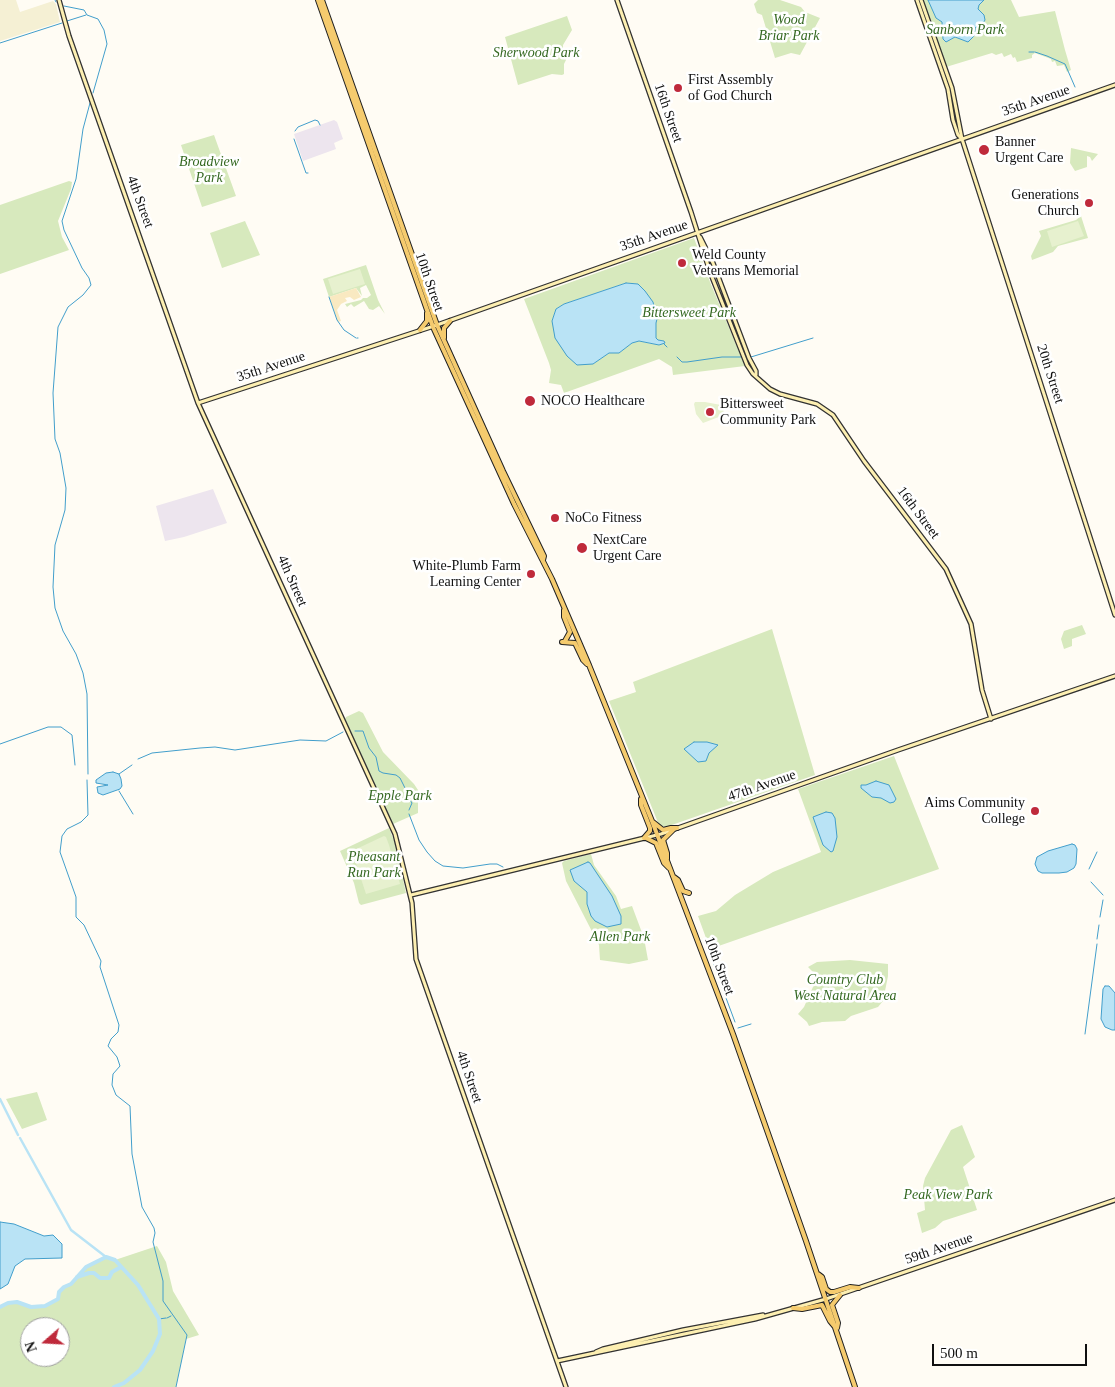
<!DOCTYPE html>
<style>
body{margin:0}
#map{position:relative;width:1115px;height:1387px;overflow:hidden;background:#fffcf4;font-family:"Times New Roman",serif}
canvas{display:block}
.north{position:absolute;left:20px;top:1317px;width:50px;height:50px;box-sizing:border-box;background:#fff;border:1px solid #9f9f9f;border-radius:50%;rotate:251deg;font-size:14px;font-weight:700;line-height:20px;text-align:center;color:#101010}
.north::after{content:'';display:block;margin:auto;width:18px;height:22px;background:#bf2a3b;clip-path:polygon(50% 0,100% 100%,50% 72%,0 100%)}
.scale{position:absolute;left:932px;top:1344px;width:155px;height:22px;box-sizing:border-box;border:2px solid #101010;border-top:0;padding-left:6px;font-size:15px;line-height:18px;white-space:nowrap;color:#101010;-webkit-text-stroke:4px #fff;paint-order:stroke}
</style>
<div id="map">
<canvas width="1115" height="1387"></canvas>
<div class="north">N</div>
<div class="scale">500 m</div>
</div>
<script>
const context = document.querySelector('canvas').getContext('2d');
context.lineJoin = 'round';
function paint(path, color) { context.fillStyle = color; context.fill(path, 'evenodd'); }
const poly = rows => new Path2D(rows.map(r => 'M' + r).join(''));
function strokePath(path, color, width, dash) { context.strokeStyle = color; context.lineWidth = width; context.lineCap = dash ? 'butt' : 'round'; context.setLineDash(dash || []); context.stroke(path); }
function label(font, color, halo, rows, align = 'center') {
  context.font = font + ' "Times New Roman",serif'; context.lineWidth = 5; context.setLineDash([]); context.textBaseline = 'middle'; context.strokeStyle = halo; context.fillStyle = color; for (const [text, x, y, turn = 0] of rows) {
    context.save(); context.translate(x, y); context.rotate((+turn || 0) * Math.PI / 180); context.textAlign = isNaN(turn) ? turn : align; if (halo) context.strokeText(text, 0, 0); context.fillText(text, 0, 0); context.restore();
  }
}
paint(poly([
 [334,120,337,122,343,139,334,143,336,149,303,161,294,134],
 [213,489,227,523,184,537,165,541,156,506]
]), '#ede5ee');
paint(poly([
 [0,0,16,0,20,12,53,1,56,4,60,22,0,41]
]), '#f5f0d4');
paint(poly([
 [758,0,780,0,801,7,805,12,820,18,800,55,791,53,775,58,762,15,757,13,754,4],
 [922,0,1011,0,1019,17,1055,11,1065,50,1071,70,1067,72,1064,65,1057,66,1055,61,1052,62,1051,59,1035,53,1032,55,1032,58,1017,62,1015,57,1013,58,1011,54,1004,57,1002,53,996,55,992,53,946,67],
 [567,16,572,30,563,45,563,53,566,60,564,64,564,74,562,75,552,74,518,85,505,37],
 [214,135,236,196,202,207,181,145],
 [1071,148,1098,154,1092,161,1090,157,1087,156,1087,167,1075,171,1070,163],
 [69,181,72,182,71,189,58,221,62,237,69,250,0,274,0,205],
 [1081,216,1088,238,1058,246,1053,252,1032,260,1031,256,1041,236,1039,231,1076,220],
 [245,221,260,255,222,268,210,233],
 [694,238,710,282,745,366,673,375,672,367,659,359,564,393,561,385,549,383,551,370,549,363,524,299],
 [626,283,638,284,656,325,656,338,658,340,664,341,653,344,639,341,632,343,619,353,609,353,593,364,552,321,556,309,564,304],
 [366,265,378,300,385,314,379,306,373,310,369,309,364,301,354,307,351,304,347,307,345,304,361,300,363,298,367,298,371,295,366,285,360,288,362,296,356,288,329,297,323,279],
 [1082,625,1086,634,1072,639,1072,646,1064,649,1061,639,1064,631],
 [772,629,815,775,666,827,659,825,609,701,636,692,633,682],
 [359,711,363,713,383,752,414,784,418,790,418,813,393,824,345,719,346,717],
 [894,756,939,869,710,949,698,916,716,911,735,895,773,872,821,852,798,789],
 [389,828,395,843,406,893,361,905,359,903,354,883,340,851],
 [591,854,594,865,616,896,621,909,632,906,644,938,648,960,629,964,600,960,599,945,566,881,562,863,564,861],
 [850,960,888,964,888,976,883,1001,878,1007,851,1016,845,1021,822,1022,809,1026,807,1022,798,1014,804,1007,817,978,817,976,808,967,817,962],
 [37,1092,47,1120,22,1129,6,1099],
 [962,1125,975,1157,963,1167,977,1210,943,1221,935,1228,922,1233,917,1213,925,1210,923,1186,925,1178,951,1130],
 [157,1246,166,1262,173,1291,199,1335,186,1339,176,1387,0,1387,0,1307,8,1303,17,1302,31,1307,45,1306,58,1299,59,1292,64,1287,71,1284,86,1267,106,1257,115,1260],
 [30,1327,60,1327,60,1357,30,1357]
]), '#d7e9bd');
paint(poly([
 [356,288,361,297,354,300,350,297,345,298,347,301,341,304,337,310,341,321,338,322,329,297]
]), '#f9e9c1');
paint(poly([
 [1078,221,1084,236,1052,247,1047,231],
 [360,269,365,284,333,294,328,279],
 [695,402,705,402,721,405,723,407,724,415,703,423,696,414,694,404],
 [384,836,386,837,389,845,400,884,366,894,352,851]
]), '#e7f1cf');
const water = poly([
 [928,0,984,0,979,5,978,9,984,15,985,20,983,23,975,28,975,35,968,42,955,37,946,42,943,39,942,22,936,18,928,0],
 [626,283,638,284,645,291,653,302,657,319,656,323,656,338,658,340,664,341,665,343,659,345,639,341,632,343,619,353,609,353,593,364,577,365,567,356,555,338,552,321,556,309,564,304,626,283],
 [694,742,707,742,718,745,709,753,706,761,698,762,684,749,694,742],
 [113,772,119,774,121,779,122,786,120,789,103,795,98,793,97,787,108,785,96,783,96,780,106,773,113,772],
 [876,781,889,785,896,799,894,802,890,803,881,798,872,797,861,788,861,785,866,785,876,781],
 [826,812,832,813,835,818,837,837,833,851,831,852,823,845,813,817,826,812],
 [1072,844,1075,845,1077,849,1076,864,1074,868,1067,872,1059,873,1042,873,1038,871,1035,864,1037,857,1048,851,1072,844],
 [588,862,590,863,612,896,621,916,621,924,607,927,595,921,591,916,587,904,587,892,574,881,570,870,588,862],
 [1105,986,1109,986,1115,993,1115,1030,1112,1030,1105,1027,1101,1019,1103,989,1105,986],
 [0,1222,14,1224,44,1236,53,1235,62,1244,62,1258,25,1259,15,1266,8,1284,0,1289,0,1222]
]);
paint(water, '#b9e3f5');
strokePath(water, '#429ecb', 1);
strokePath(poly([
 [55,0,56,2],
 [64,6,84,10,87,15,98,19,104,30,107,44,93,93],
 [67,21,86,15],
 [0,43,62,23],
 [1029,52,1034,52],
 [1035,52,1047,56,1065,64,1075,87],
 [295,131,298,127,315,120,318,121,320,125],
 [294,139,306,173,308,173],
 [329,297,337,320,344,330,356,338],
 [357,338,358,338],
 [664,344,667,347],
 [677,357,682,362,687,362,722,357,741,357],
 [751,357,813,338],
 [355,731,363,731,369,748,376,757,379,771,383,773,396,775,400,778,406,790,407,796,412,803,409,810],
 [0,744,48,727,61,727,72,735,75,765],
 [138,759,152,753,200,748,215,747,235,750,300,740,326,741,343,732],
 [88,774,87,694,83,673,76,654,63,631,55,608,53,587,55,545,65,510,66,488,60,453,55,439,53,393,58,327,68,307,83,295,91,285,89,278,82,268,64,230,62,221,76,179,83,129,90,103],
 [119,774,132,765],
 [87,780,88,815,81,822,67,829,62,836,60,852,76,897,76,917,84,925,101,961,100,967,119,1025,118,1032,111,1039,108,1046,117,1057,120,1066,113,1074,112,1085,116,1095,130,1106,132,1154,142,1207,154,1228,155,1233,153,1242,163,1281,163,1301,187,1335,176,1387],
 [119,791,133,814],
 [409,814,419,840,427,852,435,861,443,866,463,868,490,864,497,864,503,867],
 [1089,869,1097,852],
 [1091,882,1103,895],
 [1100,917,1103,900],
 [1097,939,1099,925],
 [707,947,735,1022],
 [738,1028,751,1024],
 [1085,1034,1097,944],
 [167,1318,171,1316],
 [159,1319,166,1318]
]), '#429ecb', 1);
strokePath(poly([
 [0,1099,18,1135],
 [20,1138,71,1230,106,1257]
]), '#b9e3f5', 2.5);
strokePath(poly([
 [77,1277,89,1273,94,1273,100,1278,109,1278,112,1272,121,1267],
 [0,1307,8,1303,17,1302,31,1307,45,1306,58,1299,59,1292,64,1287,71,1284,86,1267,106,1257,115,1260,138,1285,159,1319,160,1334,153,1351,140,1370,124,1383,114,1387]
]), '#b9e3f5', 4);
const secondary = poly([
 [59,0,69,36,198,403,395,834,412,903,416,959,566,1387],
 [617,0,691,212,710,272,747,365,753,374,770,389,780,394,817,404,833,415,864,461,946,569,971,624,982,690,991,719],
 [917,0,948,89,953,120,958,135,962,139],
 [921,0,952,88,962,139,1115,615],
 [700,237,713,263,749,358,756,371,756,375],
 [198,403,437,325,1115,85],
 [411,895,661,834,898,750,1115,676],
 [596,1352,603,1349,683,1330,763,1315],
 [557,1361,755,1319,826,1299,1115,1200]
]);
const primary = poly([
 [318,0,433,327,514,504,552,579,589,665,652,821,733,1034,806,1241,855,1387],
 [322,0,437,325,503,471,544,556,543,560],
 [420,330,427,321,427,313],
 [444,338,444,328,450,321],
 [564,610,564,617,570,632,565,641],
 [562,642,575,643,583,660,587,664],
 [641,799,641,805,650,828,650,831,644,838],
 [653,822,663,830,671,828,677,828],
 [646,838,656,843,664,863,669,868],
 [667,859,667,853,663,840,673,830],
 [674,877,678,880,683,891,689,893],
 [818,1274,822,1277,826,1289,830,1292,834,1292,850,1287,859,1288],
 [793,1308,802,1309,822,1305,830,1321,835,1327],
 [837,1328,838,1323,832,1305,840,1295]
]);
strokePath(secondary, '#323232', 5.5);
strokePath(primary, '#212121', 6);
strokePath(secondary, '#fdefb1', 3);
strokePath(primary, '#f5cb6e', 4);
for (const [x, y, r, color] of [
 [678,88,5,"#bf2a3b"],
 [984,150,6,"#bf2a3b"],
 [1089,203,5,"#bf2a3b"],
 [682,263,5,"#bf2a3b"],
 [530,401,6,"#bf2a3b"],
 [710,412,5,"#bf2a3b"],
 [555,518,5,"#bf2a3b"],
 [582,548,6,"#bf2a3b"],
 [531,574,5,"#bf2a3b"],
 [1035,811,5,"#bf2a3b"]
]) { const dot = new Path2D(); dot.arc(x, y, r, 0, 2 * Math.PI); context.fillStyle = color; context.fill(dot); strokePath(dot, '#fff', 2); }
label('italic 14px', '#346821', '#fff', [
 ["Wood",789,20],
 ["Briar Park",789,36],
 ["Sanborn Park",965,30],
 ["Sherwood Park",536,53],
 ["Broadview",209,162],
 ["Park",209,178],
 ["Bittersweet Park",689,313],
 ["Epple Park",400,796],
 ["Pheasant",374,857],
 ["Run Park",374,873],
 ["Allen Park",620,937],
 ["Country Club",845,980],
 ["West Natural Area",845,996],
 ["Peak View Park",948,1195]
]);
label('14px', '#101010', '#fff', [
 ["First Assembly",688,80],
 ["of God Church",688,96],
 ["Banner",995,142],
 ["Urgent Care",995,158],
 ["Generations",1079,195,"right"],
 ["Church",1079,211,"right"],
 ["Weld County",692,255],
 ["Veterans Memorial",692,271],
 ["NOCO Healthcare",541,401],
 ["Bittersweet",720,404],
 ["Community Park",720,420],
 ["NoCo Fitness",565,518],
 ["NextCare",593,540],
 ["Urgent Care",593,556],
 ["White-Plumb Farm",521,566,"right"],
 ["Learning Center",521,582,"right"],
 ["Aims Community",1025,803,"right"],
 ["College",1025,819,"right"]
], 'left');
label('14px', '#101010', '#fff', [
 ["35th Avenue",1036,101,-19],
 ["16th Street",668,113,71],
 ["4th Street",140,202,70],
 ["35th Avenue",654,236,-19],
 ["10th Street",429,282,71],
 ["35th Avenue",271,367,-18],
 ["20th Street",1050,374,72],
 ["16th Street",918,513,53],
 ["4th Street",292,581,66],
 ["47th Avenue",762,786,-19],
 ["10th Street",719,966,69],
 ["4th Street",469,1077,71],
 ["59th Avenue",939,1249,-19]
]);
</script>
